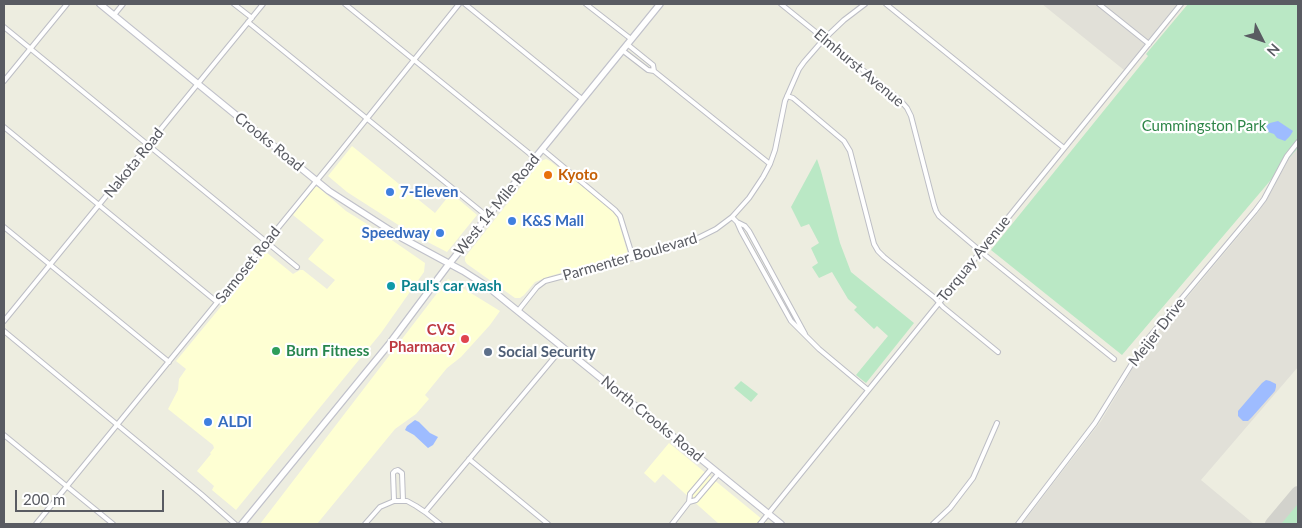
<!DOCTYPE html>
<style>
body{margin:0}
#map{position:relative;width:1302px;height:528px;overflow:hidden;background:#edede0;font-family:Lato,sans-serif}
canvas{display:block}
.frame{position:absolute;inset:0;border:5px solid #595b62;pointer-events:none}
.north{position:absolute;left:1237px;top:15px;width:50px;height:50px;-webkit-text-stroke:4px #fff;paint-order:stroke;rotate:131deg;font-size:14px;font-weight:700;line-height:20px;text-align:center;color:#595b62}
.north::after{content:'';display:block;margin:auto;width:18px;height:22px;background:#595b62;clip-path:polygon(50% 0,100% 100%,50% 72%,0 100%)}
.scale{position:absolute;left:15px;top:490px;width:149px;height:22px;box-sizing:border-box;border:2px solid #595b62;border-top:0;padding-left:6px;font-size:15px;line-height:18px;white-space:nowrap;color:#595b62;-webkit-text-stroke:4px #fff;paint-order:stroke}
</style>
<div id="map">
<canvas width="1302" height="528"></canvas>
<div class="frame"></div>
<div class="north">N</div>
<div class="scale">200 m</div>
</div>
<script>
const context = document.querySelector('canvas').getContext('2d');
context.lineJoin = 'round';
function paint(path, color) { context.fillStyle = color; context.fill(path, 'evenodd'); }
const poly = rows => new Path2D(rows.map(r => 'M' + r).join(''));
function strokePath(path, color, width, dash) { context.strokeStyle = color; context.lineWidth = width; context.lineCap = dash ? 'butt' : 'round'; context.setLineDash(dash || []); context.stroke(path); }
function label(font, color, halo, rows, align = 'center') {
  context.font = font + ' Lato,sans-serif'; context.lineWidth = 4.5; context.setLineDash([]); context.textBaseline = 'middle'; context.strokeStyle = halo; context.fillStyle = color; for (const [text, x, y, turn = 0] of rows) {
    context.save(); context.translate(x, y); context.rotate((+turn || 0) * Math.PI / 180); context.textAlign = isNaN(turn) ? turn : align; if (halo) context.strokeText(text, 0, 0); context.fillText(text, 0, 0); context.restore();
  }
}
paint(poly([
 [352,146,435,213,451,193,477,215,447,252,414,235,347,192,328,176],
 [546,159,550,161,612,210,617,217,627,251,627,254,550,276,535,282,524,295,520,298,515,298,467,264,465,261,465,257,541,161],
 [315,187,318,187,346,211,383,234,425,263,424,272,381,333,236,510,212,490,214,486,197,471,211,454,210,453,214,448,213,445,168,409,178,390,179,379,186,369,176,361,266,252,293,274,300,270,303,270,327,289,335,280,308,259,324,240,293,215],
 [448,279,500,311,490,325,461,357,447,368,425,395,429,399,416,414,395,429,317,524,260,524],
 [669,443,768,524,719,524,663,474,655,483,644,473]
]), '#feffd3');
paint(poly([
 [1042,4,1177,4,1124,70],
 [1298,148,1298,367,1201,480,1254,524,1022,524,1101,421,1144,349,1257,214,1271,192,1288,160]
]), '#e1e0d8');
paint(poly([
 [1188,4,1298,4,1298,148,1122,355,991,250,1148,56,1146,54],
 [817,159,821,171,840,243,851,272,914,323,866,383,856,375,888,336,877,326,874,329,854,310,857,307,848,299,832,272,819,278,812,267,818,263,811,248,819,243,809,224,801,227,791,207],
 [741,381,758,394,751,402,734,388],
 [1298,498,1298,524,1277,524,1283,515]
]), '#bae8c5');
paint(poly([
 [1278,121,1293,131,1290,136,1285,141,1277,138,1274,134,1265,131,1267,125,1270,123],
 [1266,380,1270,381,1276,384,1276,387,1275,391,1252,417,1248,421,1243,421,1238,416,1238,411,1262,383],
 [415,420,419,422,430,433,438,437,433,445,428,448,414,435,405,430,407,426]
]), '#9ebcff');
strokePath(poly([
 [1272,524,1298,493]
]), '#d2d2cc', 14);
const street = poly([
 [234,4,252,18],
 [345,4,535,158],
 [465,4,582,99],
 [586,4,631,39],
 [781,4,900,100,907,108,911,116,934,205,936,211,939,216,985,255,1114,359],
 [886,4,1064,148],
 [1099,4,1149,44],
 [114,15,123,4],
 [248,22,488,217],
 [4,27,297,267],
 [627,44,653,65,654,71],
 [622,50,648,70,654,71,770,164],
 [4,81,67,4],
 [787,96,793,98,844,141,850,151,874,244,878,251,884,257,935,298,943,307,998,352],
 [4,127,217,302],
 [542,149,615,210,620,216,633,258],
 [732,217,737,222,745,226,749,231,805,334],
 [737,222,741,231,791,321,819,349,868,390],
 [4,227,169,362],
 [518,311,537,287,545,281,688,243,716,229,732,217,749,198,763,177,770,164,775,150,785,101,799,69,804,62,824,39,844,20,865,4],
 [4,321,263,4],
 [4,331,201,494,235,524],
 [4,435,113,524],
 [469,459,548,524],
 [394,501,393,473,395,471,398,470,402,473,403,501],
 [689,502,696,500,719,473],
 [425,512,440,524],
 [36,524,336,157,459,4],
 [365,524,380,507,394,501,407,501,416,506,425,512,563,347],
 [672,524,689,502,690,494,712,468],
 [760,524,1181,4],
 [933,524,950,508,973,478,997,423],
 [1018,524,1095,423,1146,341,1255,211,1264,199,1287,156,1298,142]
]);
const secondary = poly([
 [100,4,329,191,402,238,463,271,488,287,680,442,781,524],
 [242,524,390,343,449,264,660,4]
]);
strokePath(street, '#bdbec5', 6);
strokePath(secondary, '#c0c1ca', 8);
strokePath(street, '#fff', 4);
strokePath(secondary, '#fff', 5.5);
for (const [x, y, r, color] of [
 [548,175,5,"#e8710a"],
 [390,192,5,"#3f7fe0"],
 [512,221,5,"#3f7fe0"],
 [440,233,5,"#3f7fe0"],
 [391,286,5,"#0f9aa8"],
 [465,339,5,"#e0444e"],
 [276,351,5,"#2e9e5b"],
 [488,352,5,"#5c6f8a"],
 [208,422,5,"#3f7fe0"]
]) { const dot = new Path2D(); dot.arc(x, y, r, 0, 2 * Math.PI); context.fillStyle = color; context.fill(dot); strokePath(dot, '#fff', 2); }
label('15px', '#595b62', '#fff', [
 ["Elmhurst Avenue",859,68,40],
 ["Crooks Road",269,142,39],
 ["Nakota Road",134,163,-51],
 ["West 14 Mile Road",497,205,-51],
 ["Parmenter Boulevard",630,257,-16],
 ["Torquay Avenue",974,259,-51],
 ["Samoset Road",248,265,-51],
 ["Meijer Drive",1157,332,-52],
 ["North Crooks Road",652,419,39]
]);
label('15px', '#2e8648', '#fff', [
 ["Cummingston Park",1204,126]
]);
label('bold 15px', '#c56008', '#fff', [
 ["Kyoto",558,175]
], 'left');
label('bold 15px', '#366cbe', '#fff', [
 ["7-Eleven",400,192],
 ["K&S Mall",522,221],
 ["Speedway",430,233,"right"],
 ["ALDI",218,422]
], 'left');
label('bold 15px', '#0d838f', '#fff', [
 ["Paul's car wash",401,286]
], 'left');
label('bold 15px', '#be3a42', '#fff', [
 ["CVS",455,330],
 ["Pharmacy",455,347]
], 'right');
label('bold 15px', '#27864d', '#fff', [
 ["Burn Fitness",286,351]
], 'left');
label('bold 15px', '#4e5e75', '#fff', [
 ["Social Security",498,352]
], 'left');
</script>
